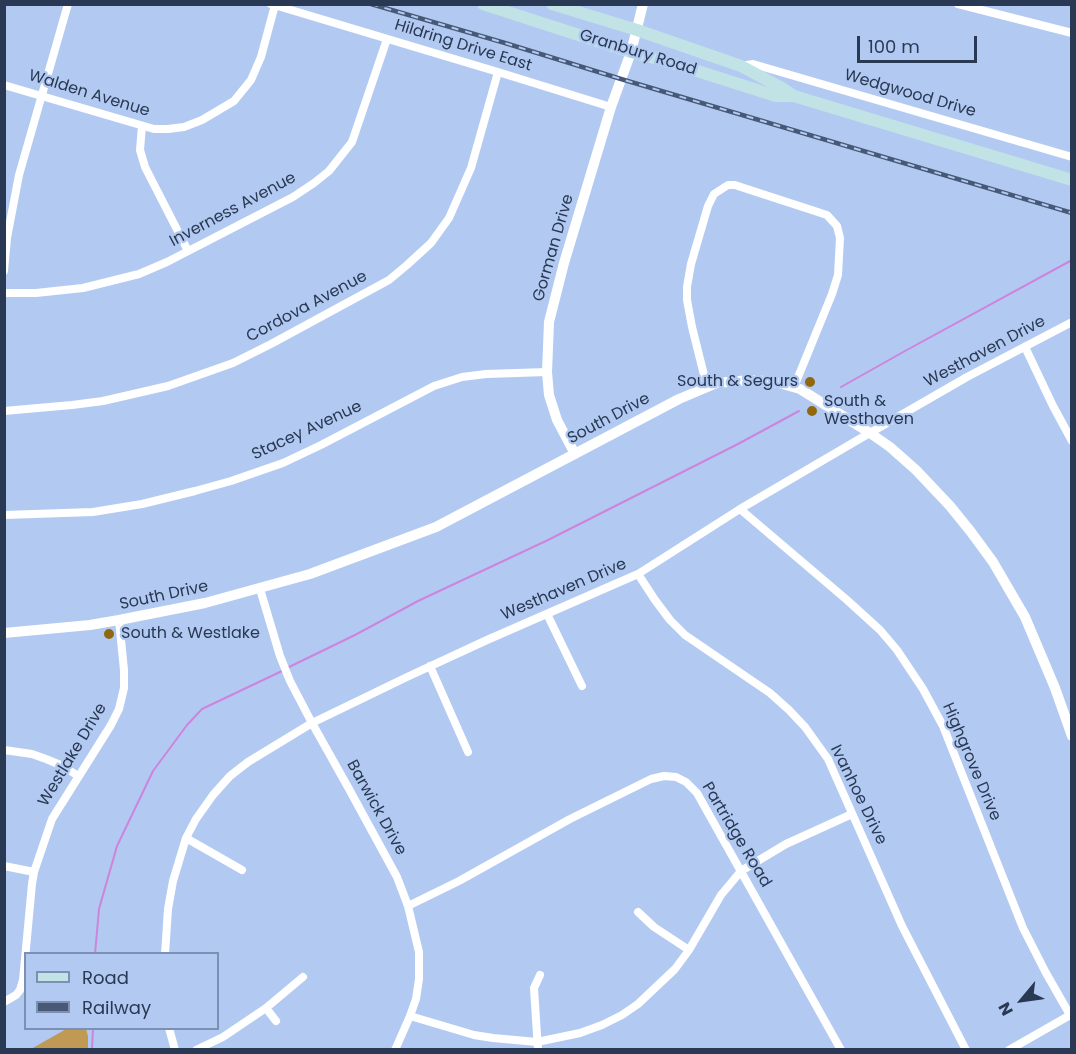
<!DOCTYPE html>
<style>
body{margin:0}
#map{position:relative;width:1076px;height:1054px;overflow:hidden;background:#b2caf2;font-family:Poppins,sans-serif}
canvas{display:block}
.frame{position:absolute;inset:0;border:6px solid #293853;pointer-events:none}
.legend{position:absolute;left:24px;top:952px;width:195px;height:78px;box-sizing:border-box;background:#b2caf2;border:2px solid #7b90b2;margin:0;padding:8px 10px;list-style:none;font-size:18px;color:#293853}
.legend li{display:flex;align-items:center;gap:12px;height:30px}
.legend b{width:30px;border:2px solid #7b90b2}
.north{position:absolute;left:992px;top:970px;width:60px;height:60px;-webkit-text-stroke:4px #b2caf2;paint-order:stroke;rotate:241deg;font-size:16px;font-weight:700;line-height:24px;text-align:center;color:#293853}
.north::after{content:'';display:block;margin:auto;width:21px;height:27px;background:#293853;clip-path:polygon(50% 0,100% 100%,50% 72%,0 100%)}
.scale{position:absolute;left:857px;top:36px;width:120px;height:27px;box-sizing:border-box;border:3px solid #293853;border-top:0;padding-left:8px;font-size:18px;line-height:21px;white-space:nowrap;color:#293853;-webkit-text-stroke:4px #b2caf2;paint-order:stroke}
</style>
<div id="map">
<canvas width="1076" height="1054"></canvas>
<div class="frame"></div>
<ul class="legend">
<li><b style="height:8px;background:#c1e3e5"></b>Road</li>
<li><b style="height:8px;background:#485977"></b>Railway</li>
</ul>
<div class="north">N</div>
<div class="scale">100 m</div>
</div>
<script>
const context = document.querySelector('canvas').getContext('2d');
context.lineJoin = 'round';
function paint(path, color) { context.fillStyle = color; context.fill(path, 'evenodd'); }
const poly = rows => new Path2D(rows.map(r => 'M' + r).join(''));
function strokePath(path, color, width, dash) { context.strokeStyle = color; context.lineWidth = width; context.lineCap = dash ? 'butt' : 'round'; context.setLineDash(dash || []); context.stroke(path); }
function label(font, color, halo, rows, align = 'center') {
  context.font = font + ' Poppins,sans-serif'; context.lineWidth = 4.5; context.setLineDash([]); context.textBaseline = 'middle'; context.strokeStyle = halo; context.fillStyle = color; for (const [text, x, y, turn = 0] of rows) {
    context.save(); context.translate(x, y); context.rotate((+turn || 0) * Math.PI / 180); context.textAlign = isNaN(turn) ? turn : align; if (halo) context.strokeText(text, 0, 0); context.fillText(text, 0, 0); context.restore();
  }
}
paint(poly([
 [68,1028,86,1029,88,1036,88,1049,31,1049]
]), '#c09955');
strokePath(poly([
 [841,387,905,351,1072,260],
 [287,668,355,635,418,601,548,540,738,444,799,411],
 [95,954,99,909,117,846,153,771,187,725,202,709,282,671],
 [92,1050,93,1028]
]), '#cd84dd', 2);
strokePath(poly([
 [271,4,498,72,611,107],
 [958,4,1072,33],
 [741,66,753,64,1072,157],
 [4,85,154,129,168,129,184,127,202,120,234,101,251,80,261,57,275,5],
 [142,126,140,150,145,167,188,251],
 [4,271,7,238,19,175,68,4],
 [4,293,36,293,83,288,139,274,167,262,293,197,314,183,329,171,352,142,387,39],
 [1025,347,1053,406,1072,441],
 [707,387,692,327,687,300,687,287,691,264,708,206,714,194,728,185,735,185,747,189,827,215,837,226,840,238,838,275,832,294,794,387],
 [4,411,72,405,103,401,168,386,233,363,271,344,389,280,407,265,431,243,449,218,471,168,498,72],
 [740,509,847,600,880,630,897,650,923,689,943,726,1023,928,1046,973,1070,1015],
 [4,515,93,512,142,504,195,491,231,481,283,463,321,445,434,386,462,377,486,374,547,372],
 [638,574,655,600,670,620,685,635,770,693,789,710,805,727,828,759,902,926,966,1050],
 [260,589,280,656,290,681,312,723,349,789,397,877,408,906,419,952,419,979,416,999,410,1016,395,1050],
 [547,614,582,686],
 [430,666,468,752],
 [4,750,32,754,46,759,63,766,78,776],
 [186,838,242,870],
 [4,866,34,872],
 [408,906,459,881,570,819,651,779,664,776,676,777,686,782,697,793,841,1050],
 [638,912,654,927,689,950],
 [165,954,168,909,173,881,186,838,196,819,213,795,230,776,248,762,312,723,407,677,487,640,638,574,740,509,856,441,967,377,1072,322],
 [4,1002,16,995,20,990,23,980,32,884,34,872,52,819,111,725,119,709,124,688,124,670,119,620],
 [266,1008,276,1021],
 [410,1016,474,1035,493,1038,537,1042,580,1033,602,1025,622,1015,638,1004,675,969,689,950,721,895,741,871,786,844,852,814],
 [169,1028,175,1050],
 [196,1050,223,1037,266,1008,303,977],
 [538,1050,534,988,540,975],
 [1009,1050,1072,1014]
]), '#fff', 8);
strokePath(poly([
 [575,454,557,420,549,395,547,372,549,322,564,263,611,107,631,52,643,4],
 [4,633,90,625,119,620,205,603,310,574,436,527,679,399,717,383,750,380,766,381,779,383,800,389,870,433,890,447,916,470,950,506,971,532,993,562,1025,617,1055,688,1072,736]
]), '#fff', 10);
strokePath(poly([
 [483,4,631,52,669,62,776,96,794,96,1072,180],
 [552,4,637,30,741,66,782,88,794,96]
]), '#c1e3e5', 12);
const rail = poly([
 [371,4,505,43,621,79,1072,213]
]);
strokePath(rail, '#485977', 4.5);
strokePath(rail, '#b2caf2', 2, [7]);
for (const [x, y, r, color] of [
 [810,382,6,"#916810"],
 [812,411,6,"#916810"],
 [109,634,6,"#916810"]
]) { const dot = new Path2D(); dot.arc(x, y, r, 0, 2 * Math.PI); context.fillStyle = color; context.fill(dot); strokePath(dot, '#b2caf2', 2); }
label('16px', '#293853', '#b2caf2', [
 ["Hildring Drive East",463,46,17],
 ["Granbury Road",638,53,17],
 ["Walden Avenue",89,94,17],
 ["Wedgwood Drive",910,94,16],
 ["Inverness Avenue",233,210,-28],
 ["Gorman Drive",554,248,-74],
 ["Cordova Avenue",307,307,-28],
 ["Westhaven Drive",985,352,-28],
 ["South Drive",609,419,-28],
 ["Stacey Avenue",307,431,-25],
 ["Westhaven Drive",564,590,-23],
 ["South Drive",164,596,-12],
 ["Westlake Drive",73,755,-59],
 ["Highgrove Drive",971,762,67],
 ["Ivanhoe Drive",858,795,64],
 ["Barwick Drive",376,808,61],
 ["Partridge Road",736,835,59]
]);
label('16px', '#293853', '#b2caf2', [
 ["South & Segurs",798,382,"right"],
 ["South &",824,402],
 ["Westhaven",824,420],
 ["South & Westlake",121,634]
], 'left');
</script>
